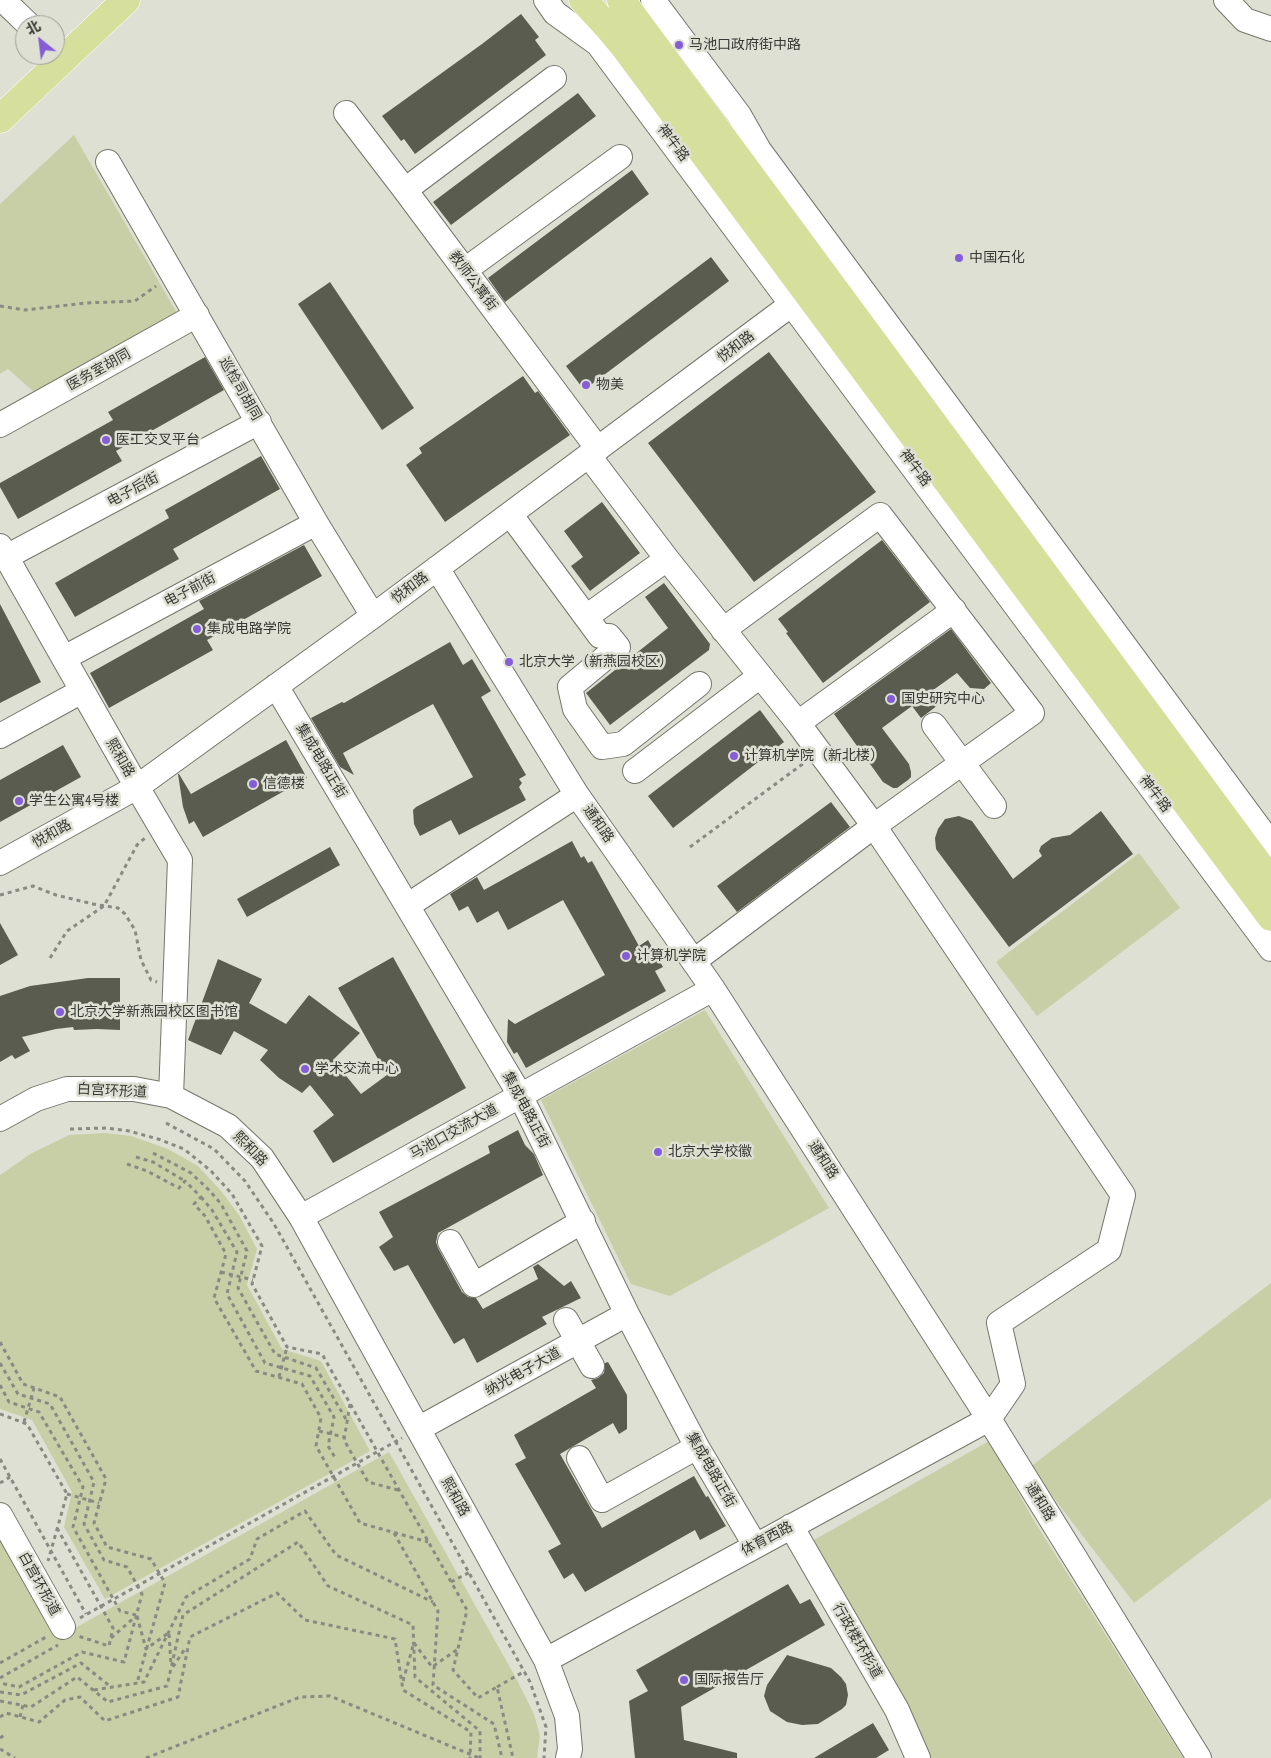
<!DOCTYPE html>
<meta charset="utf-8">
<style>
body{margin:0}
#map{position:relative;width:1271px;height:1758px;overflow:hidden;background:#dee0d3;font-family:"PT Sans Narrow","Noto Sans SC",sans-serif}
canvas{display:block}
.north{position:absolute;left:15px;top:15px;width:50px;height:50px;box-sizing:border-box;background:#dee0d3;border:1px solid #9c9d93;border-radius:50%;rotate:331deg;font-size:14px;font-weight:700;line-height:20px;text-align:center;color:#383934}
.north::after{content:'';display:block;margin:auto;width:18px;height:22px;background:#855dd7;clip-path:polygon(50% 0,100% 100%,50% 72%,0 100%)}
</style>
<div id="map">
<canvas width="1271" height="1758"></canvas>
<div class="north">北</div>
</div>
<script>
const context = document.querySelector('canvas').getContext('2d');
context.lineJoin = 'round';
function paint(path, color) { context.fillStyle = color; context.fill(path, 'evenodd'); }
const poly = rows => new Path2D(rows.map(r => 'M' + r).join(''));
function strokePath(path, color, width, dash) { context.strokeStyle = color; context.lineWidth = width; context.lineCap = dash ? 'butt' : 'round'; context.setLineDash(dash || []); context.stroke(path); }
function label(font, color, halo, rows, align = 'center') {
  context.font = font + ' "PT Sans Narrow","Noto Sans SC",sans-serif'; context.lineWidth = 5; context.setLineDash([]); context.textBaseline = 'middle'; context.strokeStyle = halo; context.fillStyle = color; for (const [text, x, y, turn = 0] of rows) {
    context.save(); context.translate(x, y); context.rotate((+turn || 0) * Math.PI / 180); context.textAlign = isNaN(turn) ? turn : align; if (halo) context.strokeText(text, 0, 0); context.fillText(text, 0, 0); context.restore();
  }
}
paint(poly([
 [74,135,177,313,35,393,8,369,0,374,0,204],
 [1139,853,1180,908,1037,1016,996,962],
 [705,1010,829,1208,670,1296,631,1284,541,1100],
 [105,1133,131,1136,168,1149,198,1166,221,1191,239,1215,257,1249,247,1285,282,1349,321,1361,370,1451,105,1599,64,1527,72,1492,32,1420,0,1409,0,1175,32,1153,69,1135],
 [1271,1283,1271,1498,1134,1603,1030,1467],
 [989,1441,1033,1519,1183,1758,930,1758,901,1694,814,1540],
 [389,1452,516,1678,534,1714,540,1736,537,1758,0,1758,0,1535,59,1637]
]), '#c8cfa7');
paint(poly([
 [521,14,539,37,535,40,546,55,415,154,404,139,401,141,382,116,482,44],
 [578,93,596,116,451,225,433,202],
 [632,170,649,194,505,302,488,278],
 [711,257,729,281,584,390,566,366],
 [330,282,414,408,382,430,298,304],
 [769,352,876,492,754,582,648,443],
 [205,357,224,390,116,451,122,461,18,519,0,487,0,483,113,420,108,412],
 [523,376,535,393,538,391,570,435,445,522,406,465,422,453,419,448],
 [261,456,280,489,173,549,179,559,75,617,55,583,169,518,165,510],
 [602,502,640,553,590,591,571,566,583,557,564,531],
 [882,540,930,602,823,683,786,633,788,632,778,619],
 [304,545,322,576,207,640,213,650,109,708,90,673,204,609,199,601],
 [664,583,710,644,709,650,610,725,586,693,668,628,645,597],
 [0,604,41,682,0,703],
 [951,629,991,683,984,689,970,688,957,673,929,693,938,705,921,718,912,706,882,728,909,764,911,772,911,777,908,780,897,788,893,788,883,782,834,714],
 [450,642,463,665,472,659,491,691,481,697,526,775,519,779,522,783,519,787,526,800,459,835,451,820,420,836,414,824,413,810,416,807,473,777,433,704,343,753,354,775,340,767,311,718,342,702,344,703],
 [760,710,784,742,673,828,648,796],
 [286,740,307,778,203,837,194,821,189,824,183,807,178,774,179,774,191,794],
 [63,745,81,777,0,822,0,780],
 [831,802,850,827,737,912,717,886],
 [1101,811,1133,854,1009,947,936,849,935,838,938,829,945,819,959,816,972,821,1013,879,1042,856,1039,851,1041,846,1052,838,1070,835],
 [572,841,581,858,584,856,588,863,592,861,639,946,648,940,663,967,655,971,666,991,526,1068,517,1052,514,1054,507,1042,508,1019,515,1024,605,975,563,900,508,930,498,911,477,923,468,906,459,911,450,894,477,877,484,890],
 [330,847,340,865,247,917,237,899],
 [0,923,18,955,0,965],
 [393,957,466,1088,333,1163,313,1131,334,1115,310,1085,302,1093,279,1078,260,1060,268,1050,234,1031,221,1055,188,1040,218,959,262,979,249,1003,286,1024,309,995,360,1033,333,1060,361,1094,387,1075,338,988],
 [88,978,120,978,120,1030,97,1029,74,1030,73,1027,56,1029,22,1037,30,1051,15,1059,12,1055,0,1062,0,996,30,986],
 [518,1130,525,1145,534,1154,543,1175,438,1233,436,1242,438,1248,462,1292,468,1297,476,1298,483,1309,538,1279,533,1267,538,1264,564,1286,571,1281,581,1298,542,1317,547,1324,477,1363,464,1338,454,1344,408,1265,394,1271,379,1247,393,1237,379,1212,490,1153,488,1146],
 [608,1362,627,1395,627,1429,619,1434,613,1423,560,1454,602,1528,694,1476,706,1497,708,1496,726,1526,700,1540,695,1530,585,1592,573,1573,564,1579,548,1551,561,1544,515,1464,526,1458,514,1435,596,1388,591,1380,598,1378,604,1373,605,1363],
 [788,1584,800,1604,810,1599,825,1625,681,1707,684,1740,737,1753,737,1758,635,1758,629,1701,648,1691,636,1670],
 [787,1655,831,1668,841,1677,846,1684,848,1695,846,1705,842,1709,818,1724,802,1725,787,1722,770,1711,764,1696,767,1685],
 [873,1723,889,1750,876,1758,814,1758]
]), '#5a5c50');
const minor = poly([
 [3,0,29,25],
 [546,0,555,13,598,44,1271,949],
 [653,0,739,115,759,150,1271,844],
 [1226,0,1245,20,1271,29],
 [346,113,405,190,598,449],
 [108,162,316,523,373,616],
 [405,190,554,78],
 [465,270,620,157],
 [0,425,197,315],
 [510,514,600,636,609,636,618,647,570,687,575,709,602,747,623,744,699,684],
 [0,546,137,787,180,860,171,1096,228,1126,262,1158,301,1217,546,1660,567,1716,570,1749,568,1758],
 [6,557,259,422],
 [437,568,577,795,713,989,989,1419,1199,1758],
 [586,617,667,559],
 [64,658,316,523],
 [276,686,520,1095,627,1314,697,1447,755,1545],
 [798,723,954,610],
 [934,725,994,806],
 [0,736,82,691],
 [635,771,760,676],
 [0,863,137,787,373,616,804,295],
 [407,906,577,795],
 [694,961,874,826,1032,713,880,515,723,630],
 [0,1119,36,1099,67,1089,134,1089,171,1096],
 [301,1217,713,989],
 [450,1242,474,1285,583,1221],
 [566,1320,592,1366],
 [418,1429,627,1314],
 [579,1458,602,1500,697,1447],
 [0,1515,63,1627],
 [791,1526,897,1710,918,1758],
 [546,1660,989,1419,1013,1384,999,1323,1109,1250,1123,1195,874,826,798,723,667,559,589,456]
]);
const major = poly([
 [583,0,608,27,623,45,1271,917],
 [621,0,1271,881],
 [0,119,126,0]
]);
strokePath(minor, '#74766a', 26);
strokePath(major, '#fff', 29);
strokePath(poly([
 [0,306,25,310,86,303,135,301,156,286],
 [690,847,804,763],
 [0,895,33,886,56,895,93,904,118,908,125,914,135,930,141,960,151,980,157,982],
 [50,958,67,931,104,906,137,845,145,838],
 [166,1123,214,1149,245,1181,274,1224,530,1682,546,1727,544,1758],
 [70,1129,107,1128,129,1131,158,1139,184,1149,211,1171,232,1194,262,1246,252,1284,287,1347,322,1354,467,1610,453,1670,478,1698,497,1687,513,1758],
 [153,1153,191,1173,209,1190,221,1204,247,1251,238,1288,275,1354,316,1368,347,1421],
 [136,1157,153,1162,185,1181],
 [127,1164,147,1171,179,1188,185,1181,201,1197,194,1204,205,1216,226,1254,214,1298,256,1371,302,1384,321,1418,316,1446,360,1523,428,1542],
 [201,1197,212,1210,237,1252,227,1294,265,1363,310,1376,334,1417,328,1446,336,1459],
 [221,1272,253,1280],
 [0,1342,23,1384,60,1397,106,1479,94,1523,107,1547,151,1559,165,1583,137,1683],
 [0,1363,18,1394,50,1404,94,1482,84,1524,104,1560,127,1567,142,1594,124,1662,82,1652,19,1687,0,1683],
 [279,1377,287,1347],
 [0,1385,9,1402,39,1412,83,1487,73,1527,120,1611,136,1615],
 [350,1404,344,1440,368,1482,398,1490],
 [0,1414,27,1424,67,1494,48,1561],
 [24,1422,34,1388],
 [319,1431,344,1437],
 [0,1459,86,1614],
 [0,1483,10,1477],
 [67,1494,99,1503],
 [57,1528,113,1628,109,1646,78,1636],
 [394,1533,438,1611,433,1685,494,1724,502,1758],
 [451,1582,470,1572],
 [137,1616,146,1649,167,1634],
 [80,1618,402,1438],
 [169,1634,171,1665],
 [111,1638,136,1616],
 [414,1643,432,1667,458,1649],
 [0,1663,46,1637],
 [173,1667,186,1647],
 [0,1678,58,1645],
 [403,1681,413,1646],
 [497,1687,525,1671],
 [94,1690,144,1682,186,1597,250,1559,257,1539,305,1511,336,1555,433,1602],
 [0,1692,21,1695,81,1663,111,1687],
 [0,1701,31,1707,77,1677,108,1702,167,1686,183,1615,298,1542,328,1586,413,1625,415,1677,480,1731,480,1758],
 [0,1717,6,1713,39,1722,65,1700,80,1697,105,1721,178,1697,190,1637,277,1593,305,1620,395,1639,403,1690,471,1732,470,1758],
 [20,1717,23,1705],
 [0,1738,6,1734],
 [0,1749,15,1758],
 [146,1758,300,1697,330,1696,479,1758]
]), '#898b82', 3, [4, 4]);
strokePath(minor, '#fff', 24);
strokePath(major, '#d7df9d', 28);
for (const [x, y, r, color] of [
 [679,45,5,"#855dd7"],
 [959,258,5,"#855dd7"],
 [586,385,5,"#855dd7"],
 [106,440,5,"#855dd7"],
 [197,629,5,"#855dd7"],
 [509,662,5,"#855dd7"],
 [891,699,5,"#855dd7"],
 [734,756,5,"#855dd7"],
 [253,784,5,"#855dd7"],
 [19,801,5,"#855dd7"],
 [626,956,5,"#855dd7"],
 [60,1012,5,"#855dd7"],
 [305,1069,5,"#855dd7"],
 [658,1152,5,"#855dd7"],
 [684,1680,5,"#855dd7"]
]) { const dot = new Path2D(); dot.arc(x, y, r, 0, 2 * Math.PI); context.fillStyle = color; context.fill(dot); strokePath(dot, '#dee0d3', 2); }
label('14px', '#383934', '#dee0d3', [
 ["马池口政府街中路",689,45],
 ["中国石化",969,258],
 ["物美",596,385],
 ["医工交叉平台",116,440],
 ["集成电路学院",207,629],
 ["北京大学（新燕园校区）",519,662],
 ["国史研究中心",901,699],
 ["计算机学院（新北楼）",744,756],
 ["信德楼",263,784],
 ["学生公寓4号楼",29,801],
 ["计算机学院",636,956],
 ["北京大学新燕园校区图书馆",70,1012],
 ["学术交流中心",315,1069],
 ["北京大学校徽",668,1152],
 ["国际报告厅",694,1680]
], 'left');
label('14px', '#383934', '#dee0d3', [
 ["神牛路",673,143,53],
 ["教师公寓街",473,281,53],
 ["悦和路",736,347,-37],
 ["医务室胡同",99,370,-29],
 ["巡检司胡同",240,389,60],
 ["神牛路",915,468,53],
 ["电子后街",133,490,-28],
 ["悦和路",410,588,-37],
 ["电子前街",190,590,-28],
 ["熙和路",120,758,60],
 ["集成电路正街",321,761,59],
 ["神牛路",1155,794,53],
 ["通和路",598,824,55],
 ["悦和路",52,834,-29],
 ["白宫环形道",112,1091,3],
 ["集成电路正街",526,1110,62],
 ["马池口交流大道",454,1132,-29],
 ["熙和路",250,1149,46],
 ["通和路",823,1160,57],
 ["纳光电子大道",523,1372,-29],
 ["集成电路正街",711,1470,60],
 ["熙和路",455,1497,61],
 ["通和路",1040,1502,58],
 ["体育西路",767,1539,-28],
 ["白宫环形道",39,1584,61],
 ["行政楼环形道",857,1641,60]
]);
</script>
